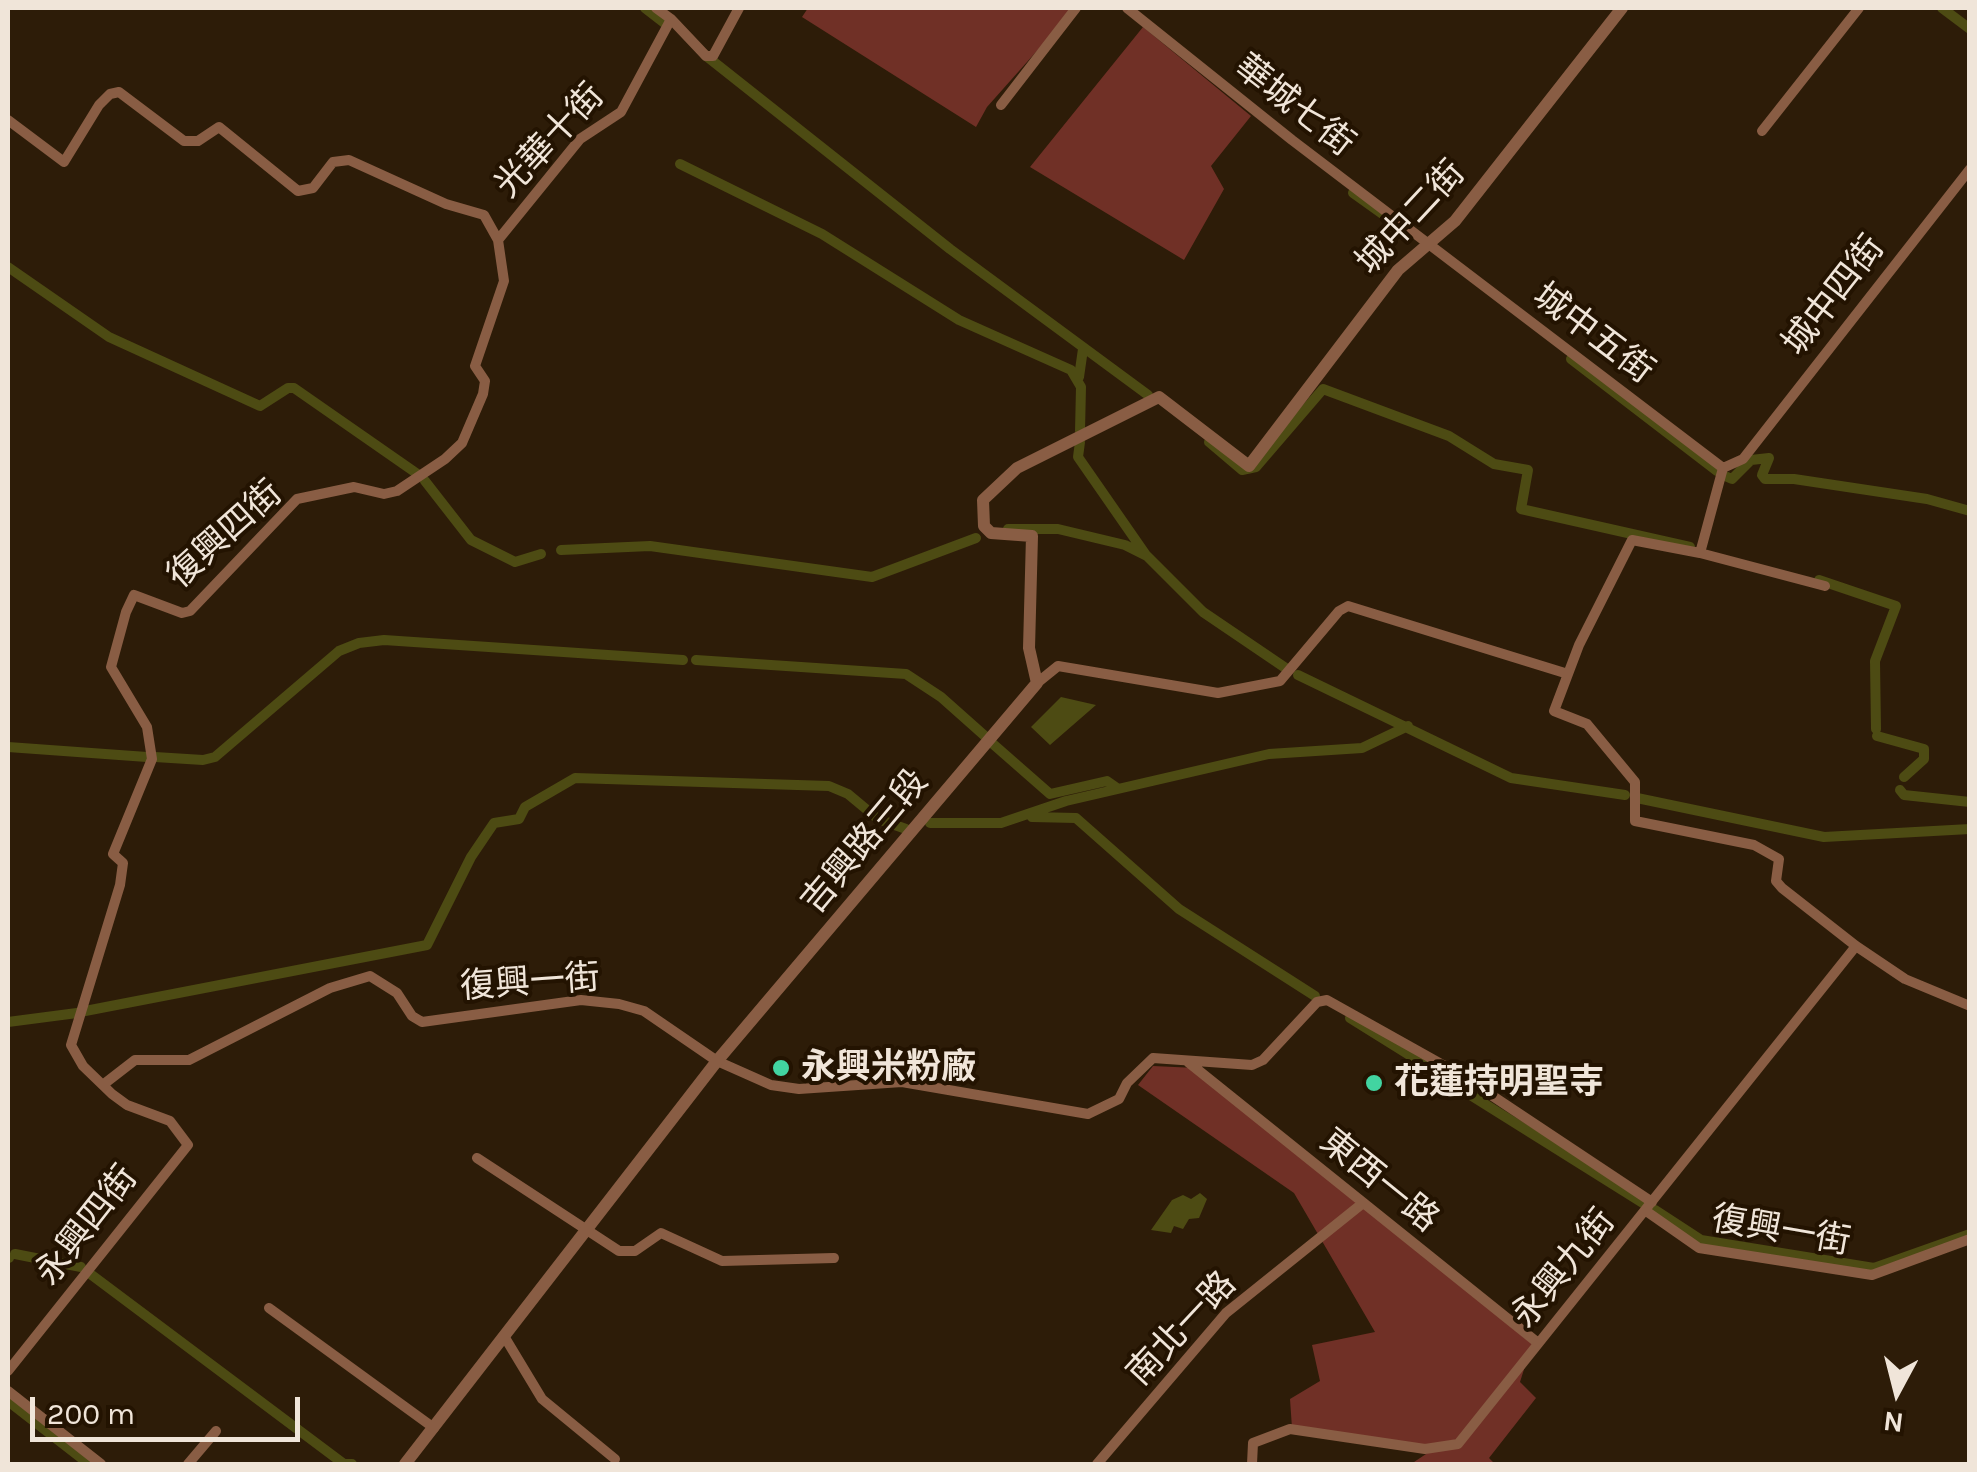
<!DOCTYPE html>
<meta charset="utf-8">
<style>
body{margin:0}
#map{position:relative;width:1977px;height:1472px;overflow:hidden;background:#2d1c08;font-family:Karla,sans-serif}
canvas{display:block}
.frame{position:absolute;inset:0;border:10px solid #f0e5d9;pointer-events:none}
.north{position:absolute;left:1847px;top:1342px;width:100px;height:100px;-webkit-text-stroke:8px #231301;paint-order:stroke;rotate:187deg;font-size:28px;font-weight:700;line-height:40px;text-align:center;color:#f0e5d9}
.north::after{content:'';display:block;margin:auto;width:35px;height:45px;background:#f0e5d9;clip-path:polygon(50% 0,100% 100%,50% 72%,0 100%)}
.scale{position:absolute;left:30px;top:1397px;width:270px;height:45px;box-sizing:border-box;border:5px solid #f0e5d9;border-top:0;padding-left:12px;font-size:30px;line-height:35px;white-space:nowrap;color:#f0e5d9;-webkit-text-stroke:8px #231301;paint-order:stroke}
</style>
<div id="map">
<canvas width="1977" height="1472"></canvas>
<div class="frame"></div>
<div class="north">N</div>
<div class="scale">200 m</div>
</div>
<script>
const context = document.querySelector('canvas').getContext('2d');
context.lineJoin = 'round';
function paint(path, color) { context.fillStyle = color; context.fill(path, 'evenodd'); }
const poly = rows => new Path2D(rows.map(r => 'M' + r).join(''));
function strokePath(path, color, width, dash) { context.strokeStyle = color; context.lineWidth = width; context.lineCap = dash ? 'butt' : 'round'; context.setLineDash(dash || []); context.stroke(path); }
function label(font, color, halo, rows, align = 'center') {
  context.font = font + ' Karla,"Noto Sans TC",sans-serif'; context.lineWidth = 8; context.setLineDash([]); context.textBaseline = 'middle'; context.strokeStyle = halo; context.fillStyle = color; for (const [text, x, y, turn = 0] of rows) {
    context.save(); context.translate(x, y); context.rotate((+turn || 0) * Math.PI / 180); context.textAlign = isNaN(turn) ? turn : align; if (halo) context.strokeText(text, 0, 0); context.fillText(text, 0, 0); context.restore();
  }
}
paint(poly([
 [808,8,1075,8,987,107,976,127,802,17],
 [1143,27,1251,116,1211,166,1224,189,1184,260,1030,167],
 [1153,1066,1196,1068,1532,1344,1520,1382,1536,1398,1489,1458,1495,1464,1411,1464,1429,1452,1292,1428,1290,1399,1320,1381,1312,1345,1375,1332,1294,1193,1138,1085]
]), '#703026');
paint(poly([
 [1061,697,1096,705,1050,745,1031,727],
 [1200,1193,1207,1199,1199,1218,1189,1219,1183,1229,1174,1226,1171,1233,1151,1230,1172,1200,1183,1195,1191,1199]
]), '#4d4b13');
strokePath(poly([
 [645,8,667,25],
 [1942,8,1970,29],
 [705,55,950,249,1148,395],
 [680,164,822,234,959,320,1071,370,1081,387,1080,431],
 [1353,193,1388,218],
 [8,267,109,337,260,406,288,388,294,388,419,475],
 [1571,359,1717,471],
 [1079,377,1083,349],
 [1080,442,1078,457,1146,555],
 [1209,442,1242,470,1256,467,1323,389,1449,436,1494,464,1528,470,1521,509,1690,547],
 [1725,476,1732,479,1751,460,1769,458,1762,475,1765,479,1794,479,1927,499,1970,511],
 [425,481,471,540,515,562,541,554],
 [1008,529,1058,529,1125,545,1147,556,1203,612,1287,669],
 [561,550,650,546,872,577,976,538],
 [1819,580,1896,606,1875,661,1876,729],
 [696,660,906,674,941,697,986,737],
 [1298,675,1511,778,1625,795],
 [1877,736,1924,749,1924,759,1904,777],
 [993,744,1050,794,1107,781,1117,788],
 [8,747,147,757],
 [155,757,203,760,215,757,339,651,359,643,384,640,683,660],
 [1900,790,1904,795,1970,802],
 [1637,798,1824,837,1970,829],
 [1032,817,1076,818,1179,909,1315,996],
 [930,823,1001,823,1066,801,1269,754,1362,748,1408,726],
 [80,1012,427,945,471,857,494,823,519,819,525,807,575,778,829,786,848,794,878,819,906,829],
 [1350,1018,1451,1081],
 [8,1022,77,1013],
 [1456,1086,1646,1205],
 [1655,1210,1701,1240,1874,1268,1970,1234],
 [15,1254,81,1267],
 [8,1258,9,1258],
 [89,1273,344,1464,352,1464],
 [8,1401,89,1464]
]), '#4d4b13', 10);
strokePath(poly([
 [656,8,671,19],
 [1127,8,1292,140,1723,468],
 [1001,105,1076,8],
 [8,120,64,162,99,105,110,94,119,92,184,141,198,141,219,127,298,191,313,188,333,162,349,160,446,204,484,215,498,240,504,281,475,366,485,381,483,394,462,443,445,459,397,491,384,494,354,487,297,499,190,611,182,613,134,595,126,612,111,667,147,727,152,759,113,854,123,863,120,885,71,1045,83,1066,112,1094,127,1105,170,1121,188,1145,8,1371],
 [1762,131,1859,8],
 [1970,169,1743,459,1723,468,1700,553,1632,540,1579,645,1554,711,1587,724,1635,782,1635,821,1754,845,1779,859,1776,881,1782,888,1856,946,1905,979,1970,1006],
 [498,240,580,139,621,112,671,19,706,56,713,56,739,8],
 [1700,553,1825,586],
 [1037,683,1058,666,1218,693,1280,681,1339,611,1348,606,1568,674],
 [1188,1062,1538,1343],
 [104,1084,135,1060,189,1060,330,988,370,976,397,993,412,1016,422,1022,581,1000,619,1004,644,1011,717,1061,771,1085,799,1089,902,1082,1088,1114,1119,1099,1127,1083,1153,1058,1252,1065,1263,1060,1317,1002,1327,1000,1461,1075,1652,1202],
 [477,1158,619,1251,635,1251,661,1233,722,1261,834,1258],
 [1646,1211,1699,1248,1872,1275,1970,1239],
 [269,1308,434,1428],
 [504,1336,542,1399,615,1459],
 [8,1391,101,1464],
 [188,1464,216,1431],
 [1097,1464,1226,1313,1363,1203],
 [1252,1464,1253,1443,1290,1429,1425,1449,1458,1444,1856,946]
]), '#895d44', 10);
strokePath(poly([
 [405,1464,717,1061,1037,683,1029,648,1032,536,991,533,984,526,983,500,1017,468,1159,397,1249,466,1398,270,1455,221,1622,8]
]), '#895d44', 12);
for (const [x, y, r, color] of [
 [781,1068,10,"#42d4a1"],
 [1374,1083,10,"#42d4a1"]
]) { const dot = new Path2D(); dot.arc(x, y, r, 0, 2 * Math.PI); context.fillStyle = color; context.fill(dot); strokePath(dot, '#231301', 4); }
label('35px', '#f0e5d9', '#231301', [
 ["華城七街",1294,106,38],
 ["光華十街",550,141,-47],
 ["城中二街",1411,218,-47],
 ["城中四街",1834,296,-52],
 ["城中五街",1593,334,37],
 ["復興四街",225,535,-42],
 ["吉興路三段",865,842,-50],
 ["復興一街",530,983,-4],
 ["東西一路",1379,1181,39],
 ["永興四街",87,1226,-52],
 ["復興一街",1781,1231,10],
 ["永興九街",1564,1269,-51],
 ["南北一路",1182,1329,-47]
]);
label('bold 35px', '#f0e5d9', '#231301', [
 ["永興米粉廠",801,1068],
 ["花蓮持明聖寺",1394,1083]
], 'left');
</script>
